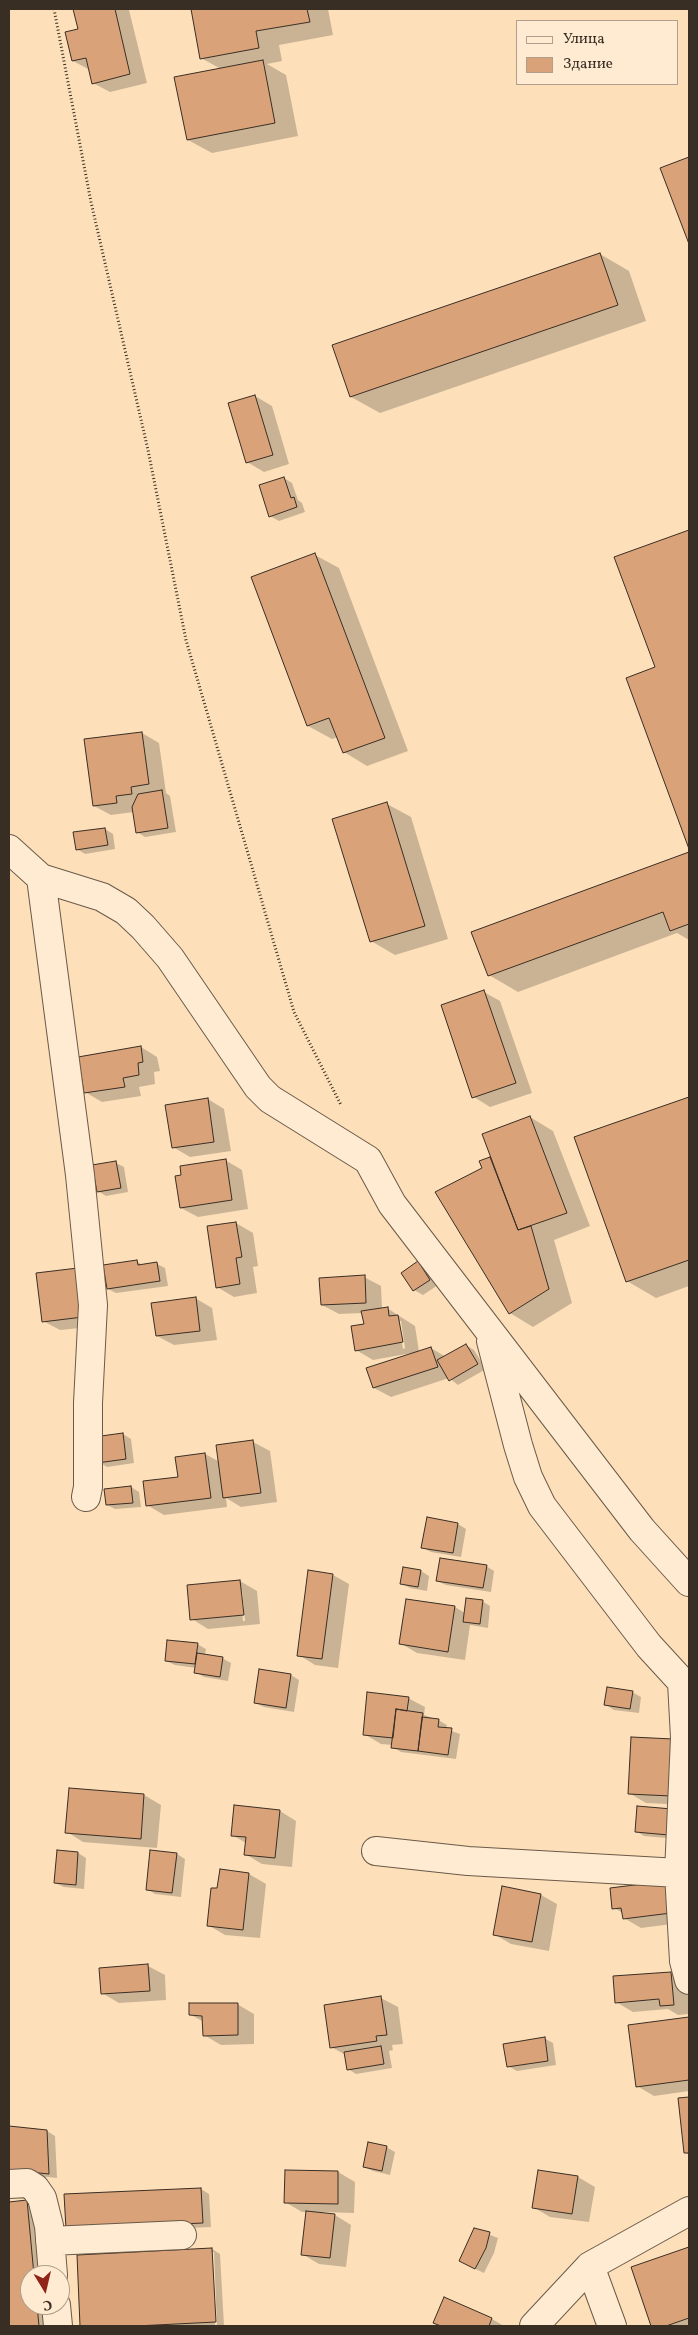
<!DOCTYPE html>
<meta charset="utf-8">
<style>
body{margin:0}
#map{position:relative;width:698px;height:2335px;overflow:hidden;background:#fde0b9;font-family:Vollkorn,serif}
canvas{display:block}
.frame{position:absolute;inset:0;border:10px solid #392e24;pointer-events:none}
.legend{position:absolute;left:516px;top:20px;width:162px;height:65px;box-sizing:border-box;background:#feebd2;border:1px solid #af9f8c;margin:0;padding:6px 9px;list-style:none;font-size:15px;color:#392e24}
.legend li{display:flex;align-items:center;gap:10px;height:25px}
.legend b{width:25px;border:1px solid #af9f8c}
.north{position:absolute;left:20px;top:2265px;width:50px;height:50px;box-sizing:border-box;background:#feebd2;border:1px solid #af9f8c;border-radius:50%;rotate:171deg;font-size:14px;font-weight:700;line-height:20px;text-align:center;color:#392e24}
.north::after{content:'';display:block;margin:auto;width:18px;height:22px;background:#8f2418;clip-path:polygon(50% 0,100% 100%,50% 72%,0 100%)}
</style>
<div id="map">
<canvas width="698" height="2335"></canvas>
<div class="frame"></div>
<ul class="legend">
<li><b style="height:6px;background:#feebd2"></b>Улица</li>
<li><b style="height:14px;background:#daa279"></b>Здание</li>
</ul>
<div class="north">С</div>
</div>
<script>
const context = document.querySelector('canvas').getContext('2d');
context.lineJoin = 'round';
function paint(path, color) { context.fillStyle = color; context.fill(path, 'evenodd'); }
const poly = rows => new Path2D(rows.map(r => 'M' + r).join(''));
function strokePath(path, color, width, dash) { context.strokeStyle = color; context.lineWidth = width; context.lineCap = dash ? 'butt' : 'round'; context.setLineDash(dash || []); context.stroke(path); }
paint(poly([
 [78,9,129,10,147,83,110,92,93,83,90,70,73,61,79,30,74,10],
 [192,9,328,9,333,35,279,45,282,61,267,64,286,75,298,136,212,153,188,140,221,69,201,58],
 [689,158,689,241,661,169],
 [600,254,629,271,646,321,380,413,351,397],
 [255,396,272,406,289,464,264,472,247,462],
 [284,478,292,483,298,500,302,503,305,512,279,521,270,516],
 [689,531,689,845,627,678,656,668,616,558],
 [315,555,339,568,408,751,367,766,344,752,338,737,332,739,308,726,252,578],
 [142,733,159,743,166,793,170,796,176,832,145,837,137,832,134,812,111,815,94,806],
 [387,804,411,817,448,939,395,955,371,941],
 [105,829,113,834,115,849,85,854,77,849],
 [689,853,689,940,677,933,518,992,489,975,473,933],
 [484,992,500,1001,532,1093,490,1107,474,1097],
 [141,1047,157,1057,160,1071,154,1072,155,1084,139,1087,141,1096,102,1102,85,1092],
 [689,1098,689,1286,656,1298,627,1281,576,1138],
 [208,1099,224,1109,231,1151,190,1157,173,1147],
 [530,1117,553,1131,590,1226,554,1240,572,1303,533,1327,510,1313,484,1168,481,1162,492,1158],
 [225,1160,242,1170,248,1209,198,1217,181,1208,182,1176],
 [116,1163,124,1167,128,1192,106,1196,98,1191],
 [236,1223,253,1233,258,1266,253,1267,257,1293,234,1297,217,1287],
 [136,1261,144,1266,157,1264,165,1268,168,1286,116,1293,108,1289],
 [418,1263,426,1268,438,1285,423,1295,414,1290],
 [38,1274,99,1326,60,1330,43,1321],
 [364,1277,381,1286,382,1309,387,1308,415,1326,419,1352,431,1348,446,1357,466,1345,474,1350,486,1369,458,1385,449,1378,391,1397,374,1388,412,1353,373,1360,356,1350,365,1325,363,1313,339,1314,322,1305],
 [398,1321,401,1321,405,1348,403,1349],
 [195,1298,212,1308,217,1340,174,1345,157,1336],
 [123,1434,131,1439,134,1463,107,1467,99,1462],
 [253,1442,270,1451,277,1502,241,1507,226,1498,227,1507,164,1515,147,1505,205,1454,220,1462],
 [131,1487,139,1492,141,1507,115,1509,107,1505],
 [458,1524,466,1529,461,1557,431,1552,423,1548],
 [486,1566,494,1571,491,1592,446,1585,437,1581],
 [421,1571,429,1576,427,1591,410,1588,402,1584],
 [333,1575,349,1584,338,1668,315,1665,299,1655],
 [240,1581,257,1591,260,1624,208,1629,192,1619],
 [240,1590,242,1590,245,1621,243,1621],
 [482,1601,490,1606,488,1628,470,1625,465,1660,417,1653,400,1643,455,1607,465,1613],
 [197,1644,206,1649,205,1655,222,1658,231,1663,228,1681,204,1677,195,1672,196,1668,175,1665,166,1661],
 [260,1671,291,1675,299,1680,294,1712,264,1707,255,1703],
 [632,1692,641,1697,639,1713,614,1710,606,1705],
 [408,1698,425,1707,424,1715,438,1720,447,1725,446,1729,460,1734,456,1759,401,1752,393,1747,393,1745,381,1744,364,1734],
 [632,1738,688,1805,646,1803,629,1793],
 [70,1789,144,1795,161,1805,157,1848,83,1842,67,1832],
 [638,1807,677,1839,644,1836,636,1831],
 [280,1811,296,1821,292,1867,262,1864,245,1854,246,1843,232,1835],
 [58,1852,78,1853,86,1858,84,1889,64,1887,55,1883],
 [151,1852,177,1854,185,1859,181,1897,155,1894,147,1889],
 [249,1874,266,1884,260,1938,225,1935,208,1925,219,1890],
 [666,1882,687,1922,641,1928,624,1918,623,1913,614,1908],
 [541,1895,557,1904,549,1951,511,1944,494,1934],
 [148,1966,165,1975,166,2000,119,2003,102,1993],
 [671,1973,688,1983,689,2014,678,2015,668,2009,633,2012,616,2002],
 [381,1998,398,2007,403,2044,392,2045,393,2050,389,2051,392,2068,356,2074,348,2069,346,2055,331,2047],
 [237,2004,254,2014,254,2044,221,2045,204,2035,204,2022,191,2015],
 [689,2019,689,2091,654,2096,637,2086,630,2026],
 [544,2038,553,2043,556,2065,517,2071,508,2066],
 [689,2098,689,2155,686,2153,679,2099],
 [9,2127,47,2131,55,2136,57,2178,9,2173],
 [386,2147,395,2152,390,2175,373,2171,364,2167],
 [539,2171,578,2177,595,2187,589,2222,550,2217,533,2207],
 [338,2172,355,2182,354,2213,322,2212,322,2214,335,2215,351,2225,346,2267,319,2264,302,2254,307,2212,302,2212,285,2202],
 [201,2189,209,2194,211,2227,76,2233],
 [27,2202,35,2206,42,2275,30,2275,30,2305,44,2305,46,2326,9,2326,9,2203],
 [475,2229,498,2238,494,2253,484,2273,469,2266],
 [689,2248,689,2326,653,2326,632,2267],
 [212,2249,220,2254,224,2326,217,2326,214,2252,211,2252,215,2326,82,2326,78,2256],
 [445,2298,492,2319,504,2326,441,2326,434,2322]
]), '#0003');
const building = poly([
 [73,9,115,9,130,74,92,84,86,58,72,61,65,32,78,29,73,9],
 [191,9,307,9,310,22,256,31,259,48,200,59,191,9],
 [263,60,275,123,187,140,174,77,263,60],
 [689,157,689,244,660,168,689,157],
 [600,253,618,305,350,397,332,345,600,253],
 [255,395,273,455,246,463,228,403,255,395],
 [284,477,291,498,294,497,297,507,269,517,259,485,284,477],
 [689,530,689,849,626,678,655,667,614,557,689,530],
 [315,553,385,738,343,753,329,718,307,726,251,577,315,553],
 [142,732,149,784,131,787,132,794,116,796,117,803,93,806,84,739,142,732],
 [162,790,168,828,136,833,132,807,138,794,162,790],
 [387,802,425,926,370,942,332,819,387,802],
 [105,828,108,845,76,850,73,832,105,828],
 [689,852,689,924,670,931,663,912,488,976,471,932,689,852],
 [484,990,516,1083,472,1098,441,1005,484,990],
 [141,1046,143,1062,138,1063,139,1075,123,1078,125,1087,84,1093,78,1057,141,1046],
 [689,1097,689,1260,626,1282,574,1137,689,1097],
 [208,1098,214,1142,172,1148,165,1105,208,1098],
 [530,1116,567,1213,518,1230,482,1134,530,1116],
 [490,1157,518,1230,531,1226,549,1289,509,1314,435,1192,482,1168,479,1161,490,1157],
 [226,1159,232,1200,180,1208,175,1176,181,1175,180,1166,226,1159],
 [116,1161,121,1188,97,1192,92,1165,116,1161],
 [236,1222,242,1257,236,1258,240,1284,216,1288,207,1226,236,1222],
 [137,1260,138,1265,157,1262,160,1281,107,1289,103,1265,137,1260],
 [418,1261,430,1280,413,1291,401,1273,418,1261],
 [78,1268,83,1317,42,1322,36,1273,78,1268],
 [365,1275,366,1303,321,1305,319,1278,365,1275],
 [196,1297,200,1331,156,1336,151,1303,196,1297],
 [388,1307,389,1316,398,1315,403,1342,355,1351,351,1326,364,1324,361,1311,388,1307],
 [466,1344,478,1364,449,1381,437,1360,466,1344],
 [431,1347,438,1367,373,1388,366,1368,431,1347],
 [123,1433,126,1459,97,1463,94,1437,123,1433],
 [253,1440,261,1493,223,1498,216,1445,253,1440],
 [205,1453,211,1498,146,1506,143,1481,178,1477,175,1457,205,1453],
 [131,1486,133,1503,106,1505,104,1489,131,1486],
 [427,1517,458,1523,453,1553,421,1548,427,1517],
 [440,1558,487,1565,483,1588,436,1581,440,1558],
 [403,1567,421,1570,418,1587,400,1584,403,1567],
 [308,1570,333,1574,322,1659,297,1656,308,1570],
 [240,1580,244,1615,190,1620,187,1585,240,1580],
 [466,1598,483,1600,480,1624,463,1622,466,1598],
 [406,1599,455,1606,448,1652,399,1644,406,1599],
 [167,1640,198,1643,195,1664,165,1661,167,1640],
 [197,1653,223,1657,220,1677,194,1673,197,1653],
 [259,1669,291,1674,286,1708,254,1703,259,1669],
 [607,1687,633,1691,630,1709,604,1705,607,1687],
 [367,1692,409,1697,407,1711,396,1709,393,1738,363,1735,367,1692],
 [396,1709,423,1713,418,1751,391,1748,396,1709],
 [422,1717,439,1719,438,1727,452,1728,448,1755,418,1751,422,1717],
 [631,1737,673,1739,671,1796,628,1794,631,1737],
 [69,1788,144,1794,141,1839,65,1833,69,1788],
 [234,1805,280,1810,275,1858,244,1855,246,1837,231,1836,234,1805],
 [637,1806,672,1809,669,1835,635,1832,637,1806],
 [57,1850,78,1852,76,1885,54,1883,57,1850],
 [150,1850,177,1853,172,1893,146,1890,150,1850],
 [220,1869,249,1873,243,1930,207,1926,211,1888,217,1888,220,1869],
 [667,1881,671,1913,623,1919,621,1908,612,1909,610,1888,667,1881],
 [502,1886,541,1894,532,1942,493,1935,502,1886],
 [148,1964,150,1991,101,1994,99,1968,148,1964],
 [671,1972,674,2005,660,2006,659,1999,615,2003,613,1976,671,1972],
 [381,1996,387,2035,376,2036,377,2041,330,2048,324,2005,381,1996],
 [189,2003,238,2003,238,2035,203,2036,202,2016,189,2015,189,2003],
 [689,2017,689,2080,636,2087,628,2025,689,2017],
 [545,2037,548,2061,507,2067,503,2044,545,2037],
 [381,2046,384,2064,347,2070,344,2052,381,2046],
 [689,2097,689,2153,684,2153,678,2098,689,2097],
 [9,2126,47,2130,49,2174,9,2170,9,2126],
 [368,2142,387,2146,382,2171,363,2167,368,2142],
 [285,2170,338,2171,338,2204,284,2203,285,2170],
 [538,2170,578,2176,572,2214,532,2208,538,2170],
 [201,2188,203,2223,66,2229,64,2194,201,2188],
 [27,2200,34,2275,30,2275,30,2305,37,2305,39,2326,9,2326,9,2202,27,2200],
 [306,2211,335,2214,330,2258,301,2255,306,2211],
 [474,2228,490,2232,486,2248,475,2269,459,2261,474,2228],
 [689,2247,689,2318,666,2326,651,2326,631,2267,689,2247],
 [212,2248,216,2322,136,2326,80,2326,77,2255,212,2248],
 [444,2297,492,2318,489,2326,441,2326,433,2323,444,2297]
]);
paint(building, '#daa279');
strokePath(building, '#392e24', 1);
const minor = poly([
 [9,849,41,878,102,897,126,911,143,927,170,958,258,1087,270,1099,368,1160,392,1204,642,1530,689,1582],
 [41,878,80,1175,93,1305,88,1403,88,1487,86,1497],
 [491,1341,518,1445,528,1477,542,1506,649,1646,682,1682,689,1685],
 [682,1682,685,1738,679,1873,684,1961,689,1980],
 [376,1851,468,1861,679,1873],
 [9,2184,27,2183,35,2188,42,2198,49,2226,53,2275],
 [50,2241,182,2235],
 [590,2266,612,2326],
 [56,2305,58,2326],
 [534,2326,590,2266,689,2211]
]);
strokePath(minor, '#6a5a49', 30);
strokePath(poly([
 [54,9,91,202,148,450,186,640,294,1012,341,1105]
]), '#392e24', 3, [1, 2.5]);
strokePath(minor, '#feebd2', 28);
</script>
